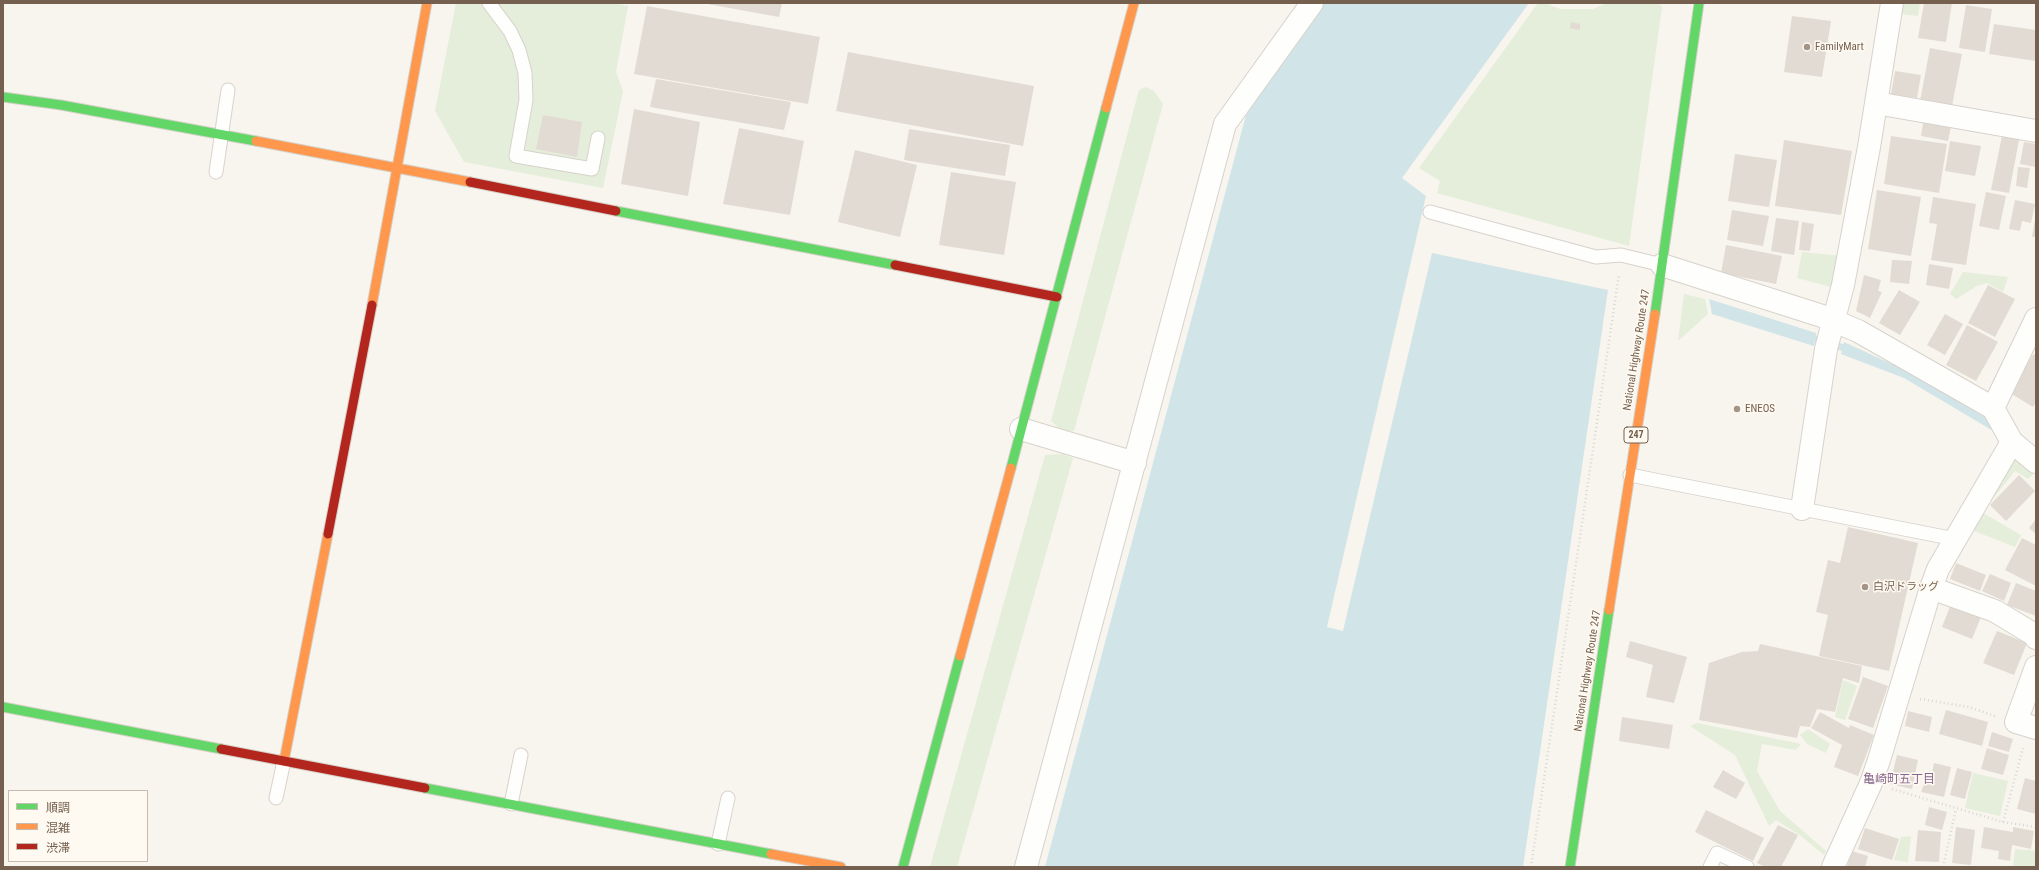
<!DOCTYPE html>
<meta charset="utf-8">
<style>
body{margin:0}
#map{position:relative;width:2039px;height:870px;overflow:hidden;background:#f8f5ee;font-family:"Roboto Condensed","Noto Sans JP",sans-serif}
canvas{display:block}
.frame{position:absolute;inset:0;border:4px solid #75604f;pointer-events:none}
.legend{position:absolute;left:8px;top:790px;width:140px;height:72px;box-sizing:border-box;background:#fefaf2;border:1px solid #c7bcb1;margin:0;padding:5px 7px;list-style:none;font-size:12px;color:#75604f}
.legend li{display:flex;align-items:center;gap:8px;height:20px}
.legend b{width:20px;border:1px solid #c7bcb1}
</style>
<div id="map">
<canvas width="2039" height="870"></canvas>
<div class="frame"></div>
<ul class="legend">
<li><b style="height:5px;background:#63d668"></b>順調</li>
<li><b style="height:5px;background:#ff974d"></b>混雑</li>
<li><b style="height:5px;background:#b3261e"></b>渋滞</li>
</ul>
</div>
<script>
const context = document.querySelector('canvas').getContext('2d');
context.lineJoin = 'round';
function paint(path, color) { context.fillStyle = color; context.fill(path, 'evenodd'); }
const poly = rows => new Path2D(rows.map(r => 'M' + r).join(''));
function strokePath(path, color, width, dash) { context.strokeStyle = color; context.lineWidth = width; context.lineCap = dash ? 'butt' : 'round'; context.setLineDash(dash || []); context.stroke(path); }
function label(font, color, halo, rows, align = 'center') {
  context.font = font + ' "Roboto Condensed","Noto Sans JP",sans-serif'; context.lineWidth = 3; context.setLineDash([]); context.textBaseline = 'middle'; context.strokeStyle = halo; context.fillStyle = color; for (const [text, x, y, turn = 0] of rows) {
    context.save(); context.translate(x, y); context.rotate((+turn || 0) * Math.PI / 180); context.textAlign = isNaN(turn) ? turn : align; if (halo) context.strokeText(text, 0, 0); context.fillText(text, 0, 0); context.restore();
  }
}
paint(poly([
 [456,3,612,3,628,6,616,72,623,91,603,188,464,162,435,111],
 [1538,3,1545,3,1560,9,1593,9,1607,3,1659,3,1662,7,1629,246,1437,193,1440,181,1419,168],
 [1901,3,1920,3,1918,16,1899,14],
 [1146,87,1154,91,1163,104,1074,431,1062,431,1051,421,1139,90],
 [1802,252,1842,256,1835,288,1797,278],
 [1963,272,2008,277,2003,292,1987,283,1977,286,1956,299,1950,294],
 [1684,294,1705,299,1708,314,1678,341],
 [1062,454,1073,458,957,867,930,867,1045,455],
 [2013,457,2036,472,2028,479,2015,471,1987,506],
 [1978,510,2021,535,2015,547,1969,529],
 [1843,680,1857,686,1845,720,1835,717],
 [1697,723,1801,744,1796,750,1762,744,1757,771,1780,811,1826,851,1824,855,1801,836,1776,820,1769,826,1735,755,1690,726],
 [1808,729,1830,744,1826,753,1807,744,1800,735],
 [1973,773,2008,781,2000,816,1965,808],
 [1911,836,1908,862,1894,860,1901,837],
 [2015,849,2036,851,2036,867,2013,867]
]), '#e4eeda');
paint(poly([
 [1324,3,1529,3,1402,178,1426,196,1327,627,1343,631,1432,253,1608,290,1523,867,1045,867,1246,115],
 [1709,299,1816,333,1814,346,1712,314],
 [1844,342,1909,372,1991,421,1995,432,1904,378,1841,354]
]), '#d1e4e7');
strokePath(poly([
 [1807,336,1850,350]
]), '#d1e4e7', 7);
paint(poly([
 [702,3,782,3,779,17],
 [1924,3,1952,3,1946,42,1918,38],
 [1966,5,1992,9,1985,52,1959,48],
 [647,6,820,37,808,104,634,74],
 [1792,16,1831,21,1822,77,1784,72],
 [1571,22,1580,24,1580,30,1570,28],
 [1994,24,2036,30,2036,61,1989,54],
 [1930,48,1962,54,1952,106,1920,101],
 [848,52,1034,86,1023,146,836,111],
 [1895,71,1921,75,1917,98,1891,94],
 [656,79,791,102,784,130,650,107],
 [634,109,700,122,688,196,621,184],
 [543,115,582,122,577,157,536,149],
 [1924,117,1952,122,1948,141,1921,136],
 [739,128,804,141,790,215,723,204],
 [909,129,1010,145,1005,176,904,160],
 [2003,131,2020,135,2009,193,1991,190],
 [1891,136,1947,144,1939,193,1884,184],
 [1784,140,1852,151,1841,215,1775,206],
 [1950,141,1981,146,1975,176,1945,171],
 [2024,142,2036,144,2036,167,2020,164],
 [855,150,917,165,900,237,838,222],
 [1735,154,1777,160,1769,207,1728,201],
 [2018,167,2030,168,2027,188,2016,186],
 [951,172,1016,182,1004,255,939,245],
 [1877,190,1921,197,1911,256,1868,249],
 [1986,192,2006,196,1999,230,1979,226],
 [1933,197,1976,204,1966,265,1931,260,1937,224,1929,223],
 [2015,200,2035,204,2031,223,2022,221,2020,231,2009,229],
 [1732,210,1769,216,1763,246,1727,240],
 [1776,218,1799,221,1794,255,1771,251],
 [2035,219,2036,237,2032,237],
 [1802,222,1814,224,1810,251,1799,250],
 [1726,245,1782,256,1776,284,1721,273],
 [1892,260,1912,261,1909,284,1890,282],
 [1929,264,1953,268,1949,289,1926,285],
 [1864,275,1881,280,1878,291,1882,292,1870,318,1856,311],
 [1988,285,2015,299,1995,337,1968,323],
 [1899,290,1920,302,1900,335,1879,323],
 [1945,314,1963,324,1945,355,1927,345],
 [1967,325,1998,342,1976,381,1946,365],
 [2033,354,2036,355,2036,402,2033,407,2010,393],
 [2019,475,2035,491,2006,521,1990,505],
 [2036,519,2036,534,2029,528],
 [1848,527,1918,543,1889,671,1819,656,1828,615,1816,612,1828,560,1840,563],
 [2022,538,2036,545,2036,586,2005,570],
 [1956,563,1986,575,1980,591,1950,579],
 [1990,574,2011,583,2004,601,1982,591],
 [2016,583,2036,591,2036,616,2007,605],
 [1951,604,1981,617,1972,639,1942,627],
 [1997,631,2027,643,2014,675,1983,663],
 [1630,641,1687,657,1674,703,1646,697,1653,665,1626,657],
 [1760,644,1862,666,1859,683,1843,678,1835,712,1817,709,1810,727,1800,726,1797,738,1699,720,1709,663,1742,652,1758,651],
 [1863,677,1888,686,1873,728,1848,719],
 [1946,710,1988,722,1982,746,1939,734],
 [1908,711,1932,717,1929,732,1905,726],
 [1820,712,1849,728,1850,725,1874,735,1858,776,1834,767,1842,745,1811,728],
 [1622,717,1673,725,1669,749,1619,741],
 [1992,732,2013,739,2009,752,1988,746],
 [1987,748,2009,755,2003,775,1981,769],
 [1897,755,1918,760,1912,789,1890,784],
 [1934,763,1951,767,1944,797,1921,792,1926,778,1931,779],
 [1957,768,1972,772,1965,799,1950,795],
 [1723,770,1745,783,1736,799,1713,787],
 [2025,778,2036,781,2036,814,2017,809],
 [1929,807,1947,812,1942,830,1925,825],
 [1706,810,1764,838,1753,861,1695,832],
 [1778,825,1798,835,1781,867,1765,867,1757,863],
 [1956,827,1975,830,1971,865,1952,863],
 [1984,827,2013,832,2013,827,2034,831,2031,849,2012,845,2010,861,1998,859,1999,851,1981,848],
 [1865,828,1899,839,1892,860,1858,849],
 [1918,830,1941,832,1939,862,1915,861],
 [1852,851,1868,856,1865,867,1847,867]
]), '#e2dbd3');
const lane = poly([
 [489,3,510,31,519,50,525,73,526,100,516,156,592,169,598,138],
 [216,172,228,90],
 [1430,212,1596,257,1621,255,1662,265],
 [1630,475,1955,539],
 [276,798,284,761],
 [511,804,521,755],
 [718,844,728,798],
 [1710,867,1717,853,1747,867]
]);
const street = poly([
 [1876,103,2036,131],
 [1662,265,1822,316,1858,331,1993,408,2012,442,2036,462],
 [1993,408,2036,319],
 [1021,429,1135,463],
 [1802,509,1826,349,1843,285,1869,147,1892,3],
 [1931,588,1995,611,2033,634,2036,638],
 [2036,667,2016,722,2036,728],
 [1026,867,1225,124,1312,3],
 [1833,867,1871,783,1879,760,1931,588,1938,569,2012,442]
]);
const fast = poly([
 [3,97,61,105,256,141],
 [616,211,895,265],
 [1655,314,1699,3],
 [1011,468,1106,108],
 [3,707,221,749],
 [425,788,771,854],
 [903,867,960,656],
 [1570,867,1609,610]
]);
const slow = poly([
 [1106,108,1134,3],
 [256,141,470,182],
 [372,305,427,3],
 [1609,610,1655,314],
 [960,656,1011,468],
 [284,761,328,534],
 [771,854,841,867]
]);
const jam = poly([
 [470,182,616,211],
 [895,265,1057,297],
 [328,534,372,305],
 [221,749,425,788]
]);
strokePath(lane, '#d7d2cc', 15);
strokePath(street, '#d7d2cc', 24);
strokePath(fast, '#d6d1c9', 11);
strokePath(slow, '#d6d1c9', 11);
strokePath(jam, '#d6d1c9', 11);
strokePath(poly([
 [1920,699,1969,707,1995,716],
 [1892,789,2003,822,2036,827],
 [2003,822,2023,748],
 [1531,867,1619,274],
 [1943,867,1956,809]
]), '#dad5d0', 2.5, [1, 3]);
strokePath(lane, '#fefefc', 13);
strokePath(street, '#fefefc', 22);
strokePath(fast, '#63d668', 9);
strokePath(slow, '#ff974d', 9);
strokePath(jam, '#b3261e', 9);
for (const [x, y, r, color] of [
 [1807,47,4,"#a39487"],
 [1737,409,4,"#a39487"],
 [1865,587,4,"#a39487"]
]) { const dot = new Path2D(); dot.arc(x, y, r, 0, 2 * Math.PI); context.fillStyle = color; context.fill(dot); strokePath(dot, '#fefaf2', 1.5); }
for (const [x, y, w] of [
 [1636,435,24]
]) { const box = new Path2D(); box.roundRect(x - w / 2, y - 8, w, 16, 3); context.fillStyle = '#fefaf2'; context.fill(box); strokePath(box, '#75604f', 1); }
label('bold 10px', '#75604f', null, [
 ["247",1636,435]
]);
label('11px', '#75604f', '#fefaf2', [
 ["FamilyMart",1815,47],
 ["ENEOS",1745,409],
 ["白沢ドラッグ",1873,587]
], 'left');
label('11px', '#75604f', '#fefaf2', [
 ["National Highway Route 247",1637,350,-81],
 ["National Highway Route 247",1588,671,-81]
]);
label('12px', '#876791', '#fefaf2', [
 ["亀崎町五丁目",1899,780]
]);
</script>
